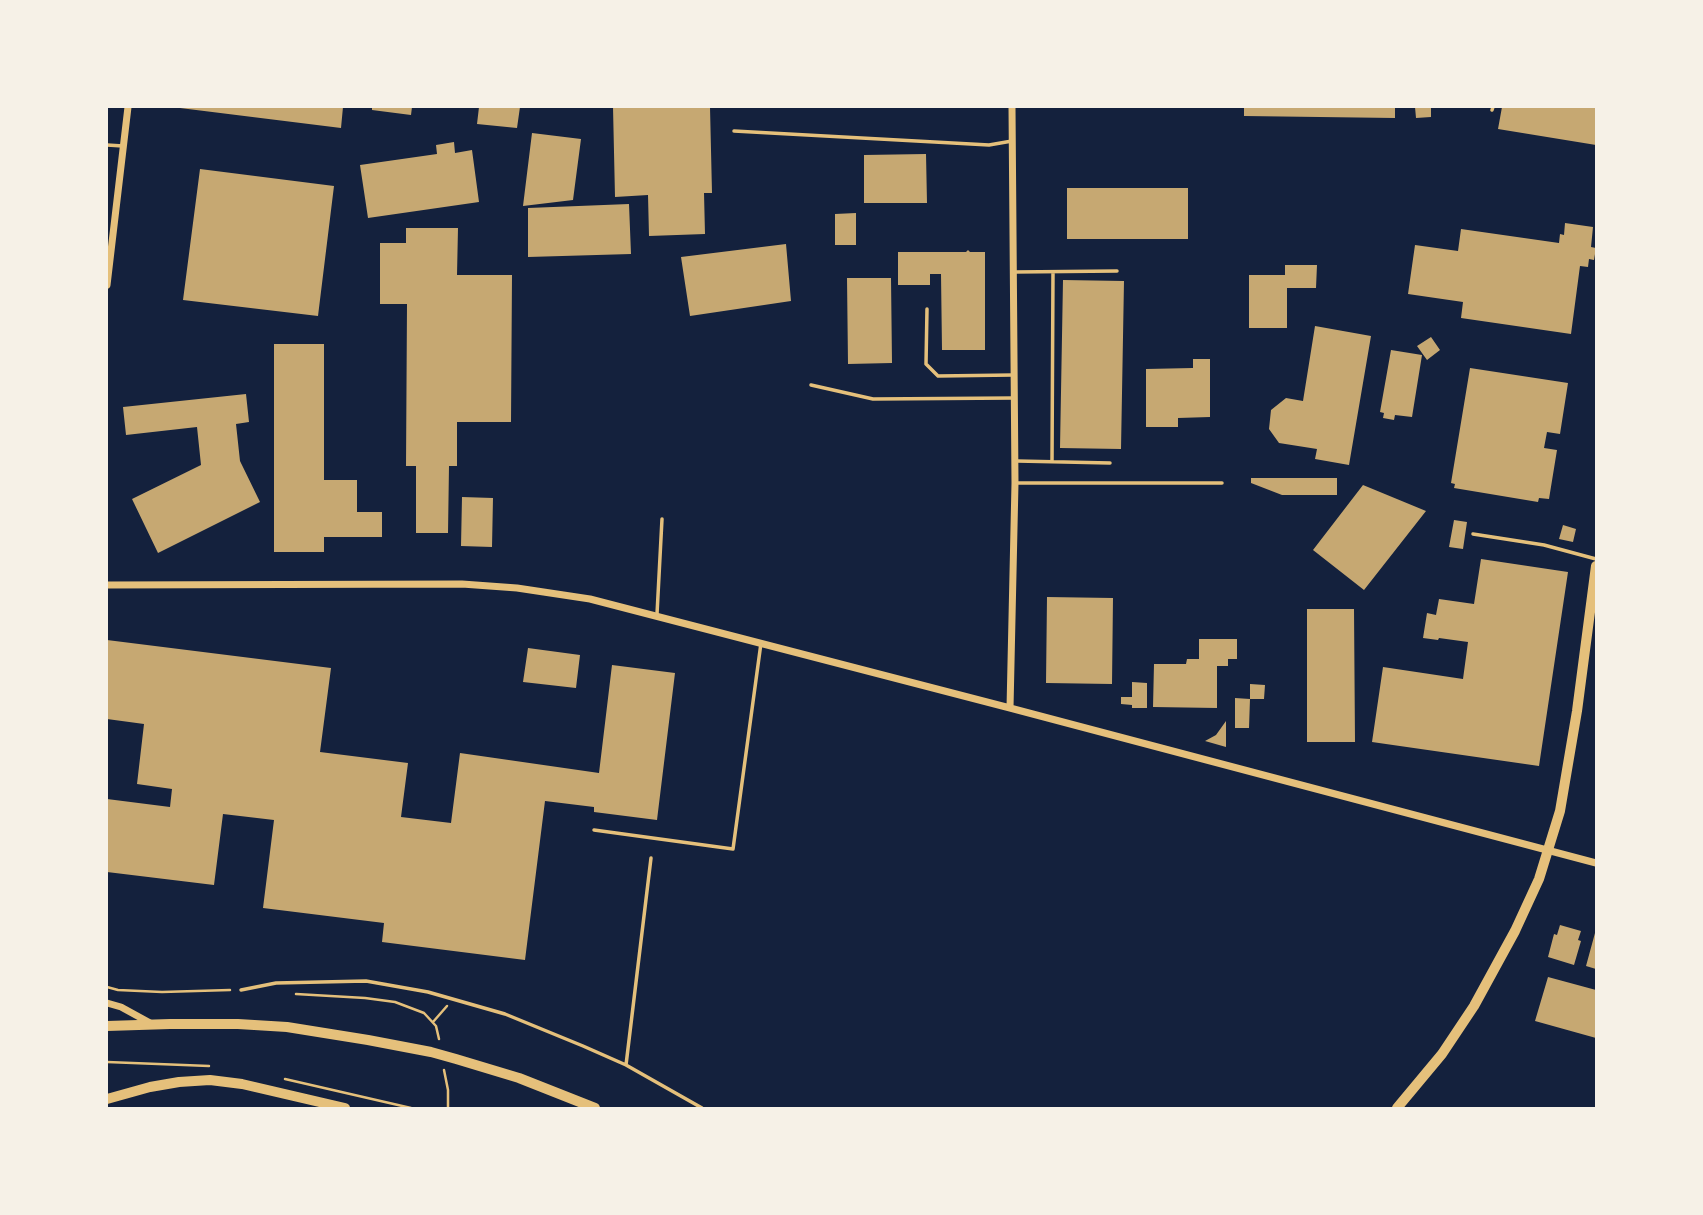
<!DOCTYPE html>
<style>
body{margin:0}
#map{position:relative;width:1703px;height:1215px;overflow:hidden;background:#14213d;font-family:"Roboto Condensed",sans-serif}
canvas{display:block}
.frame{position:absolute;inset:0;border:108px solid #f6f1e7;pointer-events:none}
</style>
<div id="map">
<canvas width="1703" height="1215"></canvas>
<div class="frame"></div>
</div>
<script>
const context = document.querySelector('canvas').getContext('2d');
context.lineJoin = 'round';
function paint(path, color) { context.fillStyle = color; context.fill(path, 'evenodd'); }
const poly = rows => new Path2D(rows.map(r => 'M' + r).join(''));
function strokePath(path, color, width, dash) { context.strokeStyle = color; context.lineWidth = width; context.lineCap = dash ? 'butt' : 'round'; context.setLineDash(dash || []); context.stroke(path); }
paint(poly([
 [180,107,343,107,341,128,180,108],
 [372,107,412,107,411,115,372,110],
 [479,107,520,107,517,128,477,124],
 [613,107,710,107,712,193,704,193,705,234,649,236,648,195,615,197],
 [1244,107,1395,107,1395,118,1244,116],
 [1415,107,1431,107,1431,117,1416,118],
 [1502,107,1596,107,1596,145,1498,129],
 [532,133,581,139,573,200,523,206],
 [454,142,455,153,472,150,479,202,368,218,360,165,437,154,436,145],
 [926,154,927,203,864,203,864,155],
 [200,169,334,186,318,316,183,300],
 [1067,188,1188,188,1188,239,1067,239],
 [629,204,631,254,528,257,528,208],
 [856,213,856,245,835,245,835,214],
 [1565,223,1593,227,1591,247,1596,248,1594,260,1589,259,1588,267,1580,266,1571,334,1461,318,1463,302,1408,294,1415,245,1458,251,1461,229,1559,243,1560,234,1564,235],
 [406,228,458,228,457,275,512,275,511,422,457,422,457,466,449,466,448,533,416,533,416,466,406,466,407,304,380,304,380,243,406,243],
 [786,244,791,301,690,316,681,257],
 [968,250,970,252,985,252,985,350,942,350,941,274,930,274,930,285,898,285,898,252,966,252],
 [1285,265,1317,265,1316,288,1287,288,1287,328,1249,328,1249,275,1285,275],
 [847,278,891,278,892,363,848,364],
 [1063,280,1124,281,1121,449,1060,448],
 [1315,326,1371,336,1349,465,1315,459,1317,449,1279,443,1269,429,1271,410,1286,398,1303,401],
 [1431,337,1440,350,1427,360,1417,346],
 [274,344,324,344,324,480,357,480,357,512,382,512,382,537,324,537,324,552,274,552],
 [1391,350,1422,355,1412,417,1395,415,1394,420,1383,418,1384,413,1380,412],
 [1193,359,1210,359,1210,417,1178,418,1178,427,1146,427,1146,369,1193,368],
 [1470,368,1568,383,1560,434,1547,432,1544,448,1557,450,1549,499,1539,498,1538,502,1454,488,1455,484,1451,483],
 [246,394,249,422,236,424,240,461,260,502,158,553,132,499,201,465,197,427,126,435,123,407],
 [1251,478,1337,478,1337,495,1282,495,1251,483],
 [1363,485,1426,511,1364,590,1313,550],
 [462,497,493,498,492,547,461,546],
 [1454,520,1467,522,1463,549,1449,547],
 [1563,525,1576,529,1573,542,1559,539],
 [1481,559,1568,572,1539,766,1372,742,1383,667,1463,679,1468,642,1439,638,1438,640,1423,638,1427,613,1436,615,1439,599,1474,604],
 [1047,597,1113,598,1112,684,1046,683],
 [1307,609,1354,609,1355,742,1307,742],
 [1199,639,1237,639,1237,659,1228,659,1228,666,1217,666,1217,708,1153,707,1154,664,1186,664,1187,659,1199,659],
 [107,640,331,668,320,752,408,763,401,817,451,823,460,753,599,773,612,665,675,673,657,820,594,812,594,807,545,801,525,960,382,942,384,923,263,908,274,820,223,814,214,885,107,872,107,799,170,807,172,789,137,784,144,724,107,719],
 [528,648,580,655,576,688,523,682],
 [1132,682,1147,683,1147,708,1132,708,1132,705,1121,704,1121,697,1132,697],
 [1250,684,1265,685,1264,699,1250,699],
 [1235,698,1250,699,1249,728,1235,728],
 [1226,721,1226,747,1205,741,1216,735],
 [1560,925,1581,931,1578,940,1581,941,1574,965,1548,957,1554,934,1557,935],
 [1595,933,1596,933,1596,969,1586,966],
 [1548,977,1596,990,1596,1038,1535,1021]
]), '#c6a872');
strokePath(poly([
 [107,987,118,990,162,992,230,990],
 [296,994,365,998,395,1002,424,1013,436,1026,439,1039],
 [433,1022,447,1006],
 [107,1062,209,1066],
 [444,1070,448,1090,448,1108],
 [285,1079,411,1108]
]), '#e5c07b', 2.5);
strokePath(poly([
 [1492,110,1493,107],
 [734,131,989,145,1012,141],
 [107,145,123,146],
 [1014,272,1117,271],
 [927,309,926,364,938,376,1013,375],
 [811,385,873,399,1014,398],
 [1017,461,1110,463],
 [1052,461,1053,272],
 [1017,483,1222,483],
 [1473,534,1544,545,1596,559],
 [657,614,662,519],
 [594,830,733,849,761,643],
 [241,990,276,983,366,981,428,992,505,1014,583,1046,626,1065,702,1108],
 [626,1065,651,858]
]), '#e5c07b', 3.5);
strokePath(poly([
 [107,285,128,107],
 [107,585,462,584,517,588,590,599,1010,708,1596,863],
 [1010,708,1015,483,1012,107],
 [107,1003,121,1007,152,1024]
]), '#e5c07b', 7);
strokePath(poly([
 [107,1099,150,1087,179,1082,210,1080,242,1084,345,1108],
 [1397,1108,1442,1054,1474,1006,1515,931,1539,879,1560,811,1577,711,1596,566]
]), '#e5c07b', 10);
strokePath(poly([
 [107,1026,170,1024,238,1024,287,1027,368,1040,431,1052,456,1059,519,1078,595,1108]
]), '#e5c07b', 10);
</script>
